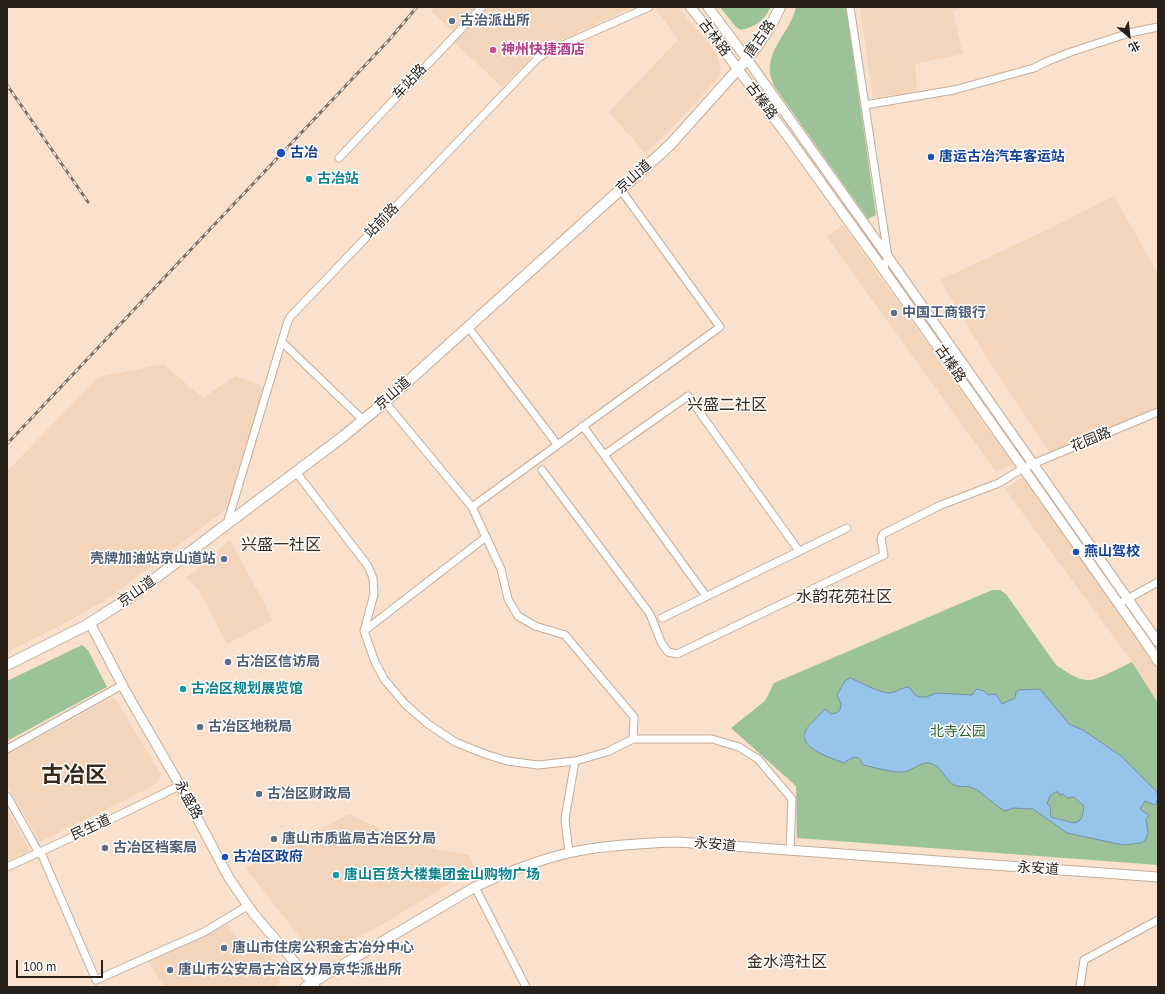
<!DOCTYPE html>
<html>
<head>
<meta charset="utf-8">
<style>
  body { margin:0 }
  #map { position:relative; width:1165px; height:994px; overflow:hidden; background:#f9e1cd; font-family:Arial,"Noto Sans SC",sans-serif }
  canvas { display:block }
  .frame { position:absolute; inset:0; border:8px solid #271f18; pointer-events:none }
  .north { position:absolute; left:1109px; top:16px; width:40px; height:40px; -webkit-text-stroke:3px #fff; paint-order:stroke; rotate:152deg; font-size:11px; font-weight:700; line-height:16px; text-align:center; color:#271f18 }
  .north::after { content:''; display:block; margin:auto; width:14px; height:18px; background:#271f18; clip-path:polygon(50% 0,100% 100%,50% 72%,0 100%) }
  .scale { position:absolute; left:16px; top:960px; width:87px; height:18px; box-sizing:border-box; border:2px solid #271f18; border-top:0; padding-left:5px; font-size:12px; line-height:14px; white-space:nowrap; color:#271f18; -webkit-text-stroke:3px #fff; paint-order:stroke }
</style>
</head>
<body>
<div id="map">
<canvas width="1165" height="994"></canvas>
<div class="frame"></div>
<div class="north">北</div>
<div class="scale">100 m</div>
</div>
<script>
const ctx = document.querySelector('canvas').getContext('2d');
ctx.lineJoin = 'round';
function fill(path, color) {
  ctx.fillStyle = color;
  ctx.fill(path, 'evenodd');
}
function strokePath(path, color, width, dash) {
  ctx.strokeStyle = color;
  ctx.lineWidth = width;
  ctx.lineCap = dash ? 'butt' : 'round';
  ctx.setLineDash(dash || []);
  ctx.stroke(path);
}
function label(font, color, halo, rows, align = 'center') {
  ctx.font = font + ' Arial,"Noto Sans SC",sans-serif';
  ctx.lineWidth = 3;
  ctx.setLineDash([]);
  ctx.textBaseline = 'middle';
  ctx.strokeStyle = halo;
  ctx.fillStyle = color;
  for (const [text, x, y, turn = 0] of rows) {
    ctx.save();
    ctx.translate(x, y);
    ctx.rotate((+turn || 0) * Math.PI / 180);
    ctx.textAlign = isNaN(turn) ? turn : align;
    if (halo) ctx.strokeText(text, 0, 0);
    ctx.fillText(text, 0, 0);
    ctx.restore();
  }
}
fill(new Path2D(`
  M434,7H475L453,31L431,11Z
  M487,7H630L631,8L539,50L502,87L454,42Z
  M660,7H678L717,54L720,64V74L718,78L675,125L645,153L609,112L678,40L656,9Z
  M860,7H961L953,12L963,54L915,64L917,91L873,98Z
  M1114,196L1158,274V415L1053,458L982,350L940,280L1049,229Z
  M843,225L1013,464L996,472L827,237Z
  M163,364L203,398L235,376L264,387L229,507L106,600L63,624L7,652V471L99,377Z
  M1023,477L1140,642L1158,669V703L1138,670L1005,489Z
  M230,540L265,605L272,621L227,644L199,590L186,578Z
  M114,697L161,774L155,785L40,842L7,785V754Z
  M7,809L29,849V851L7,861Z
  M349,814L385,831L411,842L439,850L469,855L475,868L383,924L326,954L310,951L246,868Z
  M226,923L245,949L258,942L277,964L280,974V982L277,987H164L148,961L206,935Z`), '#f2d5bb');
fill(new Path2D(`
  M720,7H771C763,21 757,26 741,30L736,27Z
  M796,7H846L876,215L868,219L774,86C773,82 771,78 770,74C767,48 791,31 796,7Z
  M992,590H1000L1006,594L1056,665C1066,671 1076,680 1088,680C1096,681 1123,666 1132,662L1158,703V865L797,838L796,786L731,728L765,701L774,683Z
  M82,645L88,650L107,687L7,741V681Z`), '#9cc299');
const water = new Path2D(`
  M851,678C859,682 880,693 889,693C896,693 902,687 909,687L915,695L919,697H926L937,693L972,695L976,689L984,691L988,695L996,694L1002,704L1015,698L1016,692L1019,690L1040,689L1069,724L1083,730L1121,756L1157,792L1158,799L1155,805L1145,801L1140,809L1149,815L1146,819L1148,833L1145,841L1141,843L1123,845L1067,833L1033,809L1013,808L1005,811C993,805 983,792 973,788C967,785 960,788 954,785C945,780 940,764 929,763C920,762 912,771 903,772C894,773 873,767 863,765C858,752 852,758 844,763C832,758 796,748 806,730C810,723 819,716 825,709L831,714L836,713L840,710L841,704L837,695L845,681ZM1056,792H1058L1060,795L1063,794L1067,798L1074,797L1084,806L1082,817L1079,821L1074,823L1051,817L1050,805L1047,804L1050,796Z`);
fill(water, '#97c4e9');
strokePath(water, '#7592aa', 1);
const minor = new Path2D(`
  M850,7L888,257L883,269
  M865,105L954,90L1034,68L1048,61L1071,52L1129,33L1158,27
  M339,158L482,7
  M468,327L557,444
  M282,342L363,420
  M385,402L472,507L501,569L508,599L518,616L535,626L565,635L634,717L633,739
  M583,426L706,596
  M604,455L688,396L799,551
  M542,470L650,614L661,642L668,652L677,654L884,555L881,539L883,534L941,505L999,483L1023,468L1158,412
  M296,472L368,566L373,578L374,594L364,631L375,662L384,679L405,704L428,724L455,742L485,754L507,761L538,765L575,761L607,752L633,739H712L739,747L758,759L792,799L790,851
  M472,507L720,327L621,190
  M227,524L287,324L290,317L538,58L547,52L649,7
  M1124,601L1158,582
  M662,618L847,528
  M364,631L486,537
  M7,749L117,688
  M7,796L39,853L42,855L96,980L204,932L244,908
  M569,853L565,819L575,761
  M7,867L101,824L175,788
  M475,887L526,987
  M1080,987L1084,960L1158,920`);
const major = new Path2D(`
  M690,7L709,30L791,141L883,269L1142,637L1158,661
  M708,7L747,59L888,257L1158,642
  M90,623L126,692L178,782L229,878L253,913L315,986
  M305,987L475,887C505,873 535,861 568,853C603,845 641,843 678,842L1158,877`);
const highway = new Path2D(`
  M7,665L85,626L129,598L345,435L385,402L670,145L747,59C760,43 772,26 780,7`);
strokePath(minor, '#c3ad9a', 9);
strokePath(major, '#c3ad9a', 11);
strokePath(highway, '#c3ad9a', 12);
strokePath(minor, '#fff', 7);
strokePath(major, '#fff', 9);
strokePath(highway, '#fff', 10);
const rail = new Path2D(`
  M7,85L88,202
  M7,444L389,40L417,7`);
strokePath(rail, '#807165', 3);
strokePath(rail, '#fff', 1.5, [4.5]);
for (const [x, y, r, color] of [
  [452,21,4,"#5c6f8a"],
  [493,50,4,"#d1479c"],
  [281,153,5,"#1a4fb4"],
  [931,157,4,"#1a4fb4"],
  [309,179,4,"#0f9aa8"],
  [894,313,4,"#5c6f8a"],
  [1076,552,4,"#1a4fb4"],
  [224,559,4,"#5c6f8a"],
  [228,662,4,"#5c6f8a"],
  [183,689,4,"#0f9aa8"],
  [200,727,4,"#5c6f8a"],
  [259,794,4,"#5c6f8a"],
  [274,839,4,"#5c6f8a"],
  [105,848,4,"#5c6f8a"],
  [225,857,4,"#1a4fb4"],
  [336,875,4,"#0f9aa8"],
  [224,948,4,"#5c6f8a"],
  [170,970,4,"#5c6f8a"]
]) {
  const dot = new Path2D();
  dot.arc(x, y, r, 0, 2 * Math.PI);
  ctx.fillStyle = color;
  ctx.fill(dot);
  strokePath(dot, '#fff', 1.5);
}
label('bold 14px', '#4e5e75', '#fff', [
  ["古治派出所",460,21],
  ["中国工商银行",902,313],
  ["壳牌加油站京山道站",216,559,"right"],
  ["古冶区信访局",236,662],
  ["古冶区地税局",208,727],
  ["古冶区财政局",267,794],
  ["唐山市质监局古冶区分局",282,839],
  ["古冶区档案局",113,848],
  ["唐山市住房公积金古冶分中心",232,948],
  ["唐山市公安局古冶区分局京华派出所",178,970]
], 'left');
label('14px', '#271f18', '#fff', [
  ["古林路",714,38,53],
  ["唐古路",760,39,-55],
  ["车站路",410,82,-47],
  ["古榛路",761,101,53],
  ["京山道",634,177,-42],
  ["站前路",382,221,-46],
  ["古榛路",950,364,55],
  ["京山道",393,394,-41],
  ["花园路",1091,440,-22],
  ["京山道",137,592,-36],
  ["永盛路",188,800,62],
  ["民生道",91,828,-25],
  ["永安道",715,845,5],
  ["永安道",1038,869,4]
]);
label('bold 14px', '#b23c85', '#fff', [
  ["神州快捷酒店",501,50]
], 'left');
label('bold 14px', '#164399', '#fff', [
  ["古冶",290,153],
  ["唐运古冶汽车客运站",939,157],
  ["燕山驾校",1084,552],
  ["古冶区政府",233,857]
], 'left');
label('bold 14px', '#0d838f', '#fff', [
  ["古冶站",317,179],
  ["古冶区规划展览馆",191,689],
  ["唐山百货大楼集团金山购物广场",344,875]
], 'left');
label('14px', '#30652f', '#fff', [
  ["北寺公园",958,732]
]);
label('16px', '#3b2919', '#fff', [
  ["兴盛二社区",727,406],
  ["兴盛一社区",281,546],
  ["水韵花苑社区",844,598],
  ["金水湾社区",787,963]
]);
label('bold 22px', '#3b2919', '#fff', [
  ["古冶区",74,776]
]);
</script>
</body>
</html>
